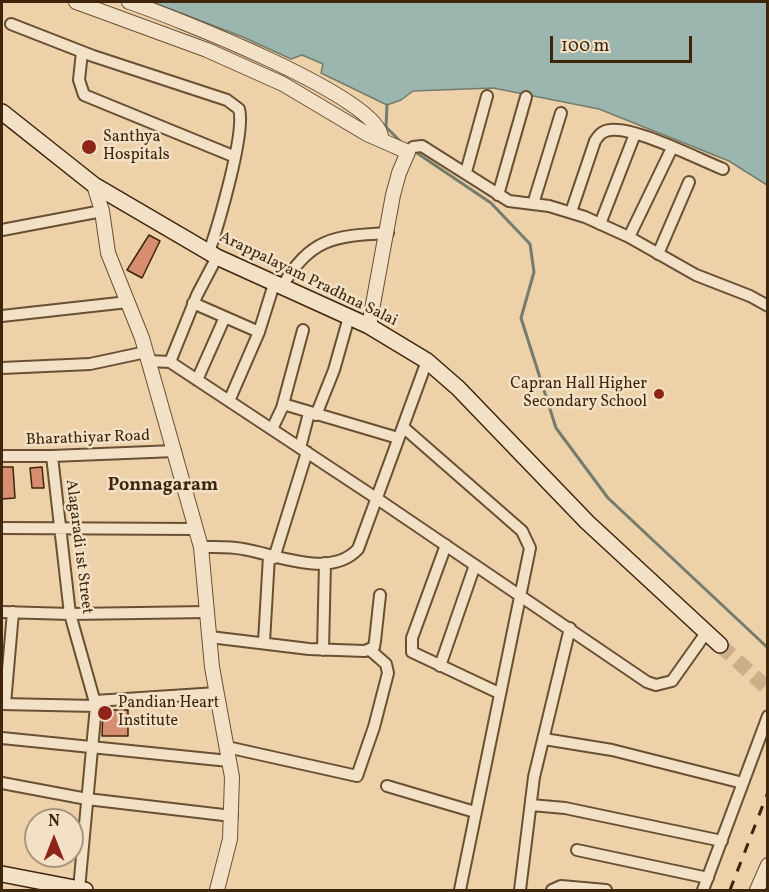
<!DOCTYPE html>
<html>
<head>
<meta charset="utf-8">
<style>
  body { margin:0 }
  #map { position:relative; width:769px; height:892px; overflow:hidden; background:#edd1a9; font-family:Vollkorn,serif }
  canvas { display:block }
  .frame { position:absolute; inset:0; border:3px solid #3e250c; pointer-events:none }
  .north { position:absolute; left:24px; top:808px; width:60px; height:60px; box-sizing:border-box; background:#f3e1c7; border:2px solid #ab967c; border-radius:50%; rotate:0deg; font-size:16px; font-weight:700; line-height:24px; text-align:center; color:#3e250c }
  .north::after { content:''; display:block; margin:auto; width:21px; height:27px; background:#8f2418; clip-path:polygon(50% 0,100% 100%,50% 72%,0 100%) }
  .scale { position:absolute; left:550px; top:36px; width:142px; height:27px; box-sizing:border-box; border:3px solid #3e250c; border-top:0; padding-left:8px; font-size:18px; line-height:21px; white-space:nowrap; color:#3e250c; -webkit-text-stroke:4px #f3e1c7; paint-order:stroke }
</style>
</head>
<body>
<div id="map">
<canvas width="769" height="892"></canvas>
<div class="frame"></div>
<div class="north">N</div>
<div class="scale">100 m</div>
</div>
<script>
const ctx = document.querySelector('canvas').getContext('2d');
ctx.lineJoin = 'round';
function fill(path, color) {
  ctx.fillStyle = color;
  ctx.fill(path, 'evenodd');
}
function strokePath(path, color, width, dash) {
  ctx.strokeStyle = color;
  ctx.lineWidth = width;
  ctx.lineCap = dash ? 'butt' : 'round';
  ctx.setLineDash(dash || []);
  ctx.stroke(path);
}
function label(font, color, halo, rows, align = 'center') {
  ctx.font = font + ' Vollkorn,serif';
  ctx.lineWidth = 5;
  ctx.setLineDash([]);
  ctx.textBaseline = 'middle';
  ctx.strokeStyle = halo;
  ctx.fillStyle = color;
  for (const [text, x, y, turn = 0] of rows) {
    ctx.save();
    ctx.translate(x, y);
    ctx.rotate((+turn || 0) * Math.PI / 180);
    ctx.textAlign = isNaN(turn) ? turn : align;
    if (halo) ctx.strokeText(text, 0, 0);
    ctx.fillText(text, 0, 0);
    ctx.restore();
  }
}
const water = new Path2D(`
  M152,2H767V185L729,161L599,109L493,88L413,91L401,100L387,105L321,73L323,64L302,55L291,59L243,37Z`);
fill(water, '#9ab6ae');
strokePath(water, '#757c6d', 1.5);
strokePath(new Path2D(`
  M387,105L386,127L401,142
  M414,151L491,203L530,244L534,272L521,318L556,428L608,498L768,648`), '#757c6d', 3);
const building = new Path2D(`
  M87,140L96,145L91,155L82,151Z
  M149,235L160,241L142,278L127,270Z
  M2,467H13L15,498L2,499Z
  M42,467L44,488H32L30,468Z
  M103,710H128V736H102Z`);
fill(building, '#d78d70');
strokePath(building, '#3e250c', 1.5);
strokePath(new Path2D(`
  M720,645L768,689`), '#caaf8a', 15, [15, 8]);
const minor = new Path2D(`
  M11,24L93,56L227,100L239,109C246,132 218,226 209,252
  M82,52L79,80L84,95L233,156
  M408,152L413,147L422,146L509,201L549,206L585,217L629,237L696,275L750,296L768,306
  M466,172L487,96
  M498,195L526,97
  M533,204L561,113
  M571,212L595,141C599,135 602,131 610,130C634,126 698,159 723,169
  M600,224L635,134
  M2,230L102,211
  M629,237L672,148
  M658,254L689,182
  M281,288C311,238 332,236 388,233
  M193,303L259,332
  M2,316L128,302
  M149,361L170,362L376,498L647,682L656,685L672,681L706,633
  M170,362L197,295L217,257
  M2,368L90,364L146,352
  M197,380L225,317
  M229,401L259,332L274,284
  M283,404L398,438
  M316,415L334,370L349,317
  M403,427L522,531L530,548L460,890
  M272,429L282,408L303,330
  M300,448L309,413
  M2,456H52L175,451
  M52,456L70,614L96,706L79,889
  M2,528L196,529
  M446,545L412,638V652L499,693
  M201,547C215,547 229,546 243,549C278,555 330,579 358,549L427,361
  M274,558L307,452
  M2,612L70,614L208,612
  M210,637L309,649L365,651L374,647L375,641L380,595
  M264,642L269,556
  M323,650L325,563
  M440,666L475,565
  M95,701L217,693
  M2,704L96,706
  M5,704L13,612
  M2,738L229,761
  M544,739L612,750L743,783
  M227,747L357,776L374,727L388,673L386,664L370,650
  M2,783L87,799L232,816
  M387,786L475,812
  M531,805L565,808L722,841
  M577,850L708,878
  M520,890L534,777L570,628
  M552,890L561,886L606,890
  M703,890L768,716`);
const tertiary = new Path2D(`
  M76,2L207,50L283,84L367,134L408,152L399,173L393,195L369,326
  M129,2C166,14 387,100 381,139
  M94,185L102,211L108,253L142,338L201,547L212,667L232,777L230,839L217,890
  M757,890L768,865`);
const secondary = new Path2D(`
  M2,112L94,185L217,257L369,326L427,361L458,388L587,522L720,645
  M2,874L85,890`);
strokePath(minor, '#6a5033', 14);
strokePath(tertiary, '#6a5033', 16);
strokePath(secondary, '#3e250c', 18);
strokePath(minor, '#f3e1c7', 10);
strokePath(tertiary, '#f3e1c7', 14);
strokePath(secondary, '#f3e1c7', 15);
strokePath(new Path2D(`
  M730,890L768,792`), '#3e250c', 3, [10, 10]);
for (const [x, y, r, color] of [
  [89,147,8,"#8f2418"],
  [659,394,6,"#8f2418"],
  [105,713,8,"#8f2418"]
]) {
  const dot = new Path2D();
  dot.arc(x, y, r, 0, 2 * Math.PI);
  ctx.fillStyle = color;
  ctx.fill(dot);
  strokePath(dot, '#f3e1c7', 2);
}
label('16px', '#3e250c', '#f3e1c7', [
  ["Santhya",103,138],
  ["Hospitals",103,156],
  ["Capran Hall Higher",647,385,"right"],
  ["Secondary School",647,403,"right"],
  ["Pandian Heart",118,704],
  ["Institute",118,722]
], 'left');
label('16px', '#3e250c', '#f3e1c7', [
  ["Arappalayam Pradhna Salai",308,280,26],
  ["Bharathiyar Road",88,439,-2],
  ["Alagaradi 1st Street",78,547,83]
]);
label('bold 18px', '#3e250c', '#f3e1c7', [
  ["Ponnagaram",163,487]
]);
</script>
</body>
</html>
